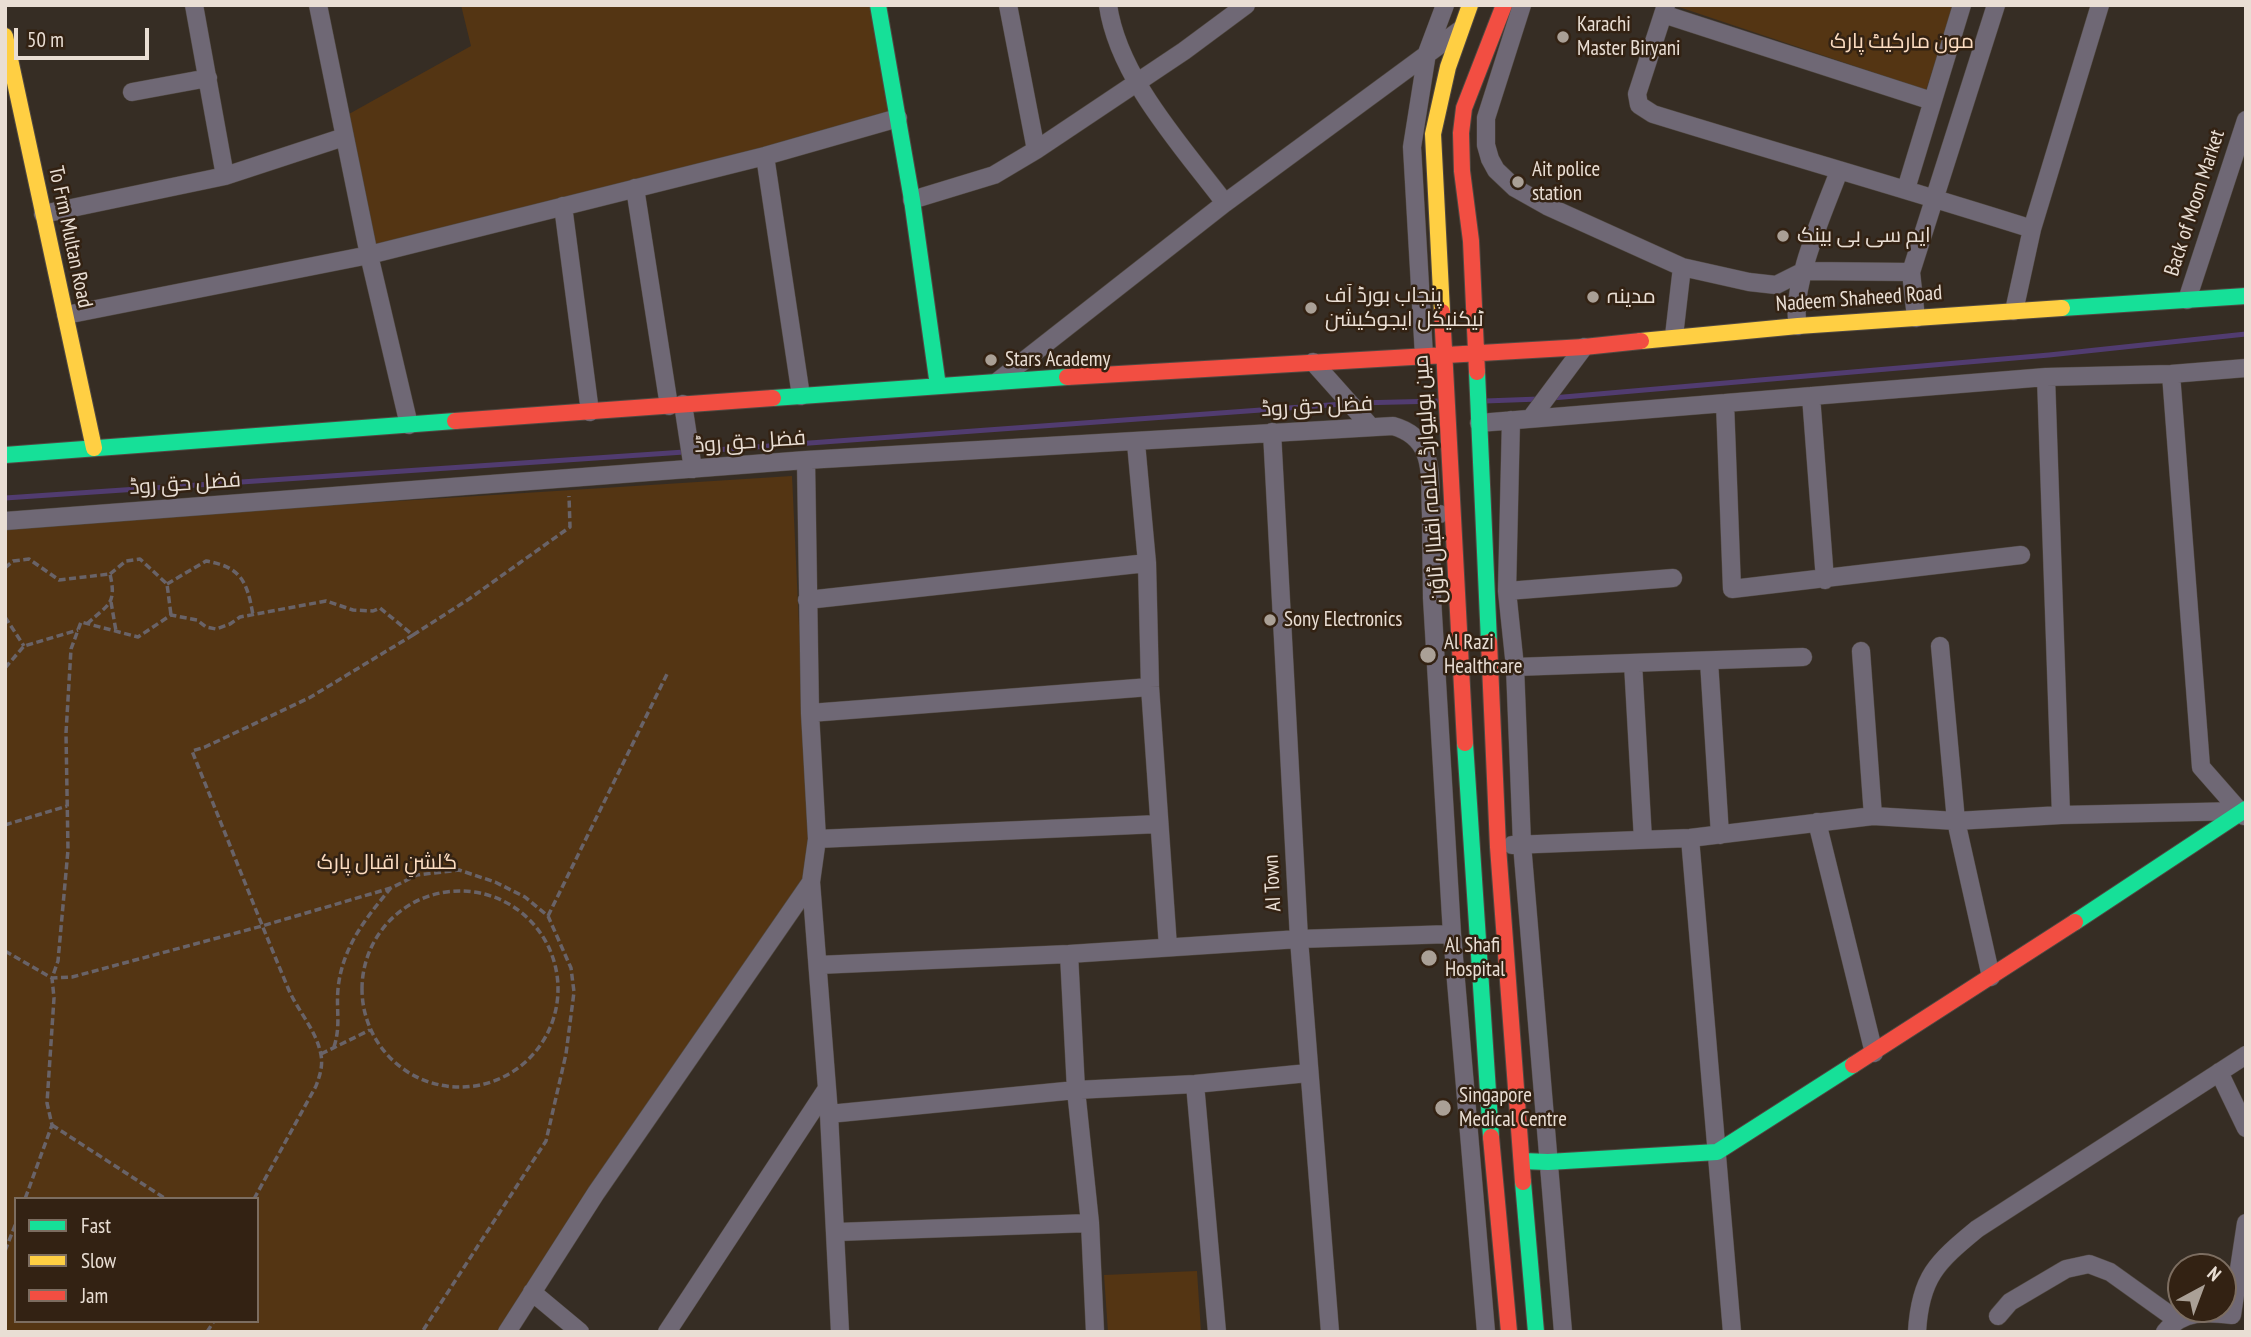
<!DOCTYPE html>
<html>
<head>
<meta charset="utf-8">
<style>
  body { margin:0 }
  #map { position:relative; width:2251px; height:1337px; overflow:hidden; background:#362d24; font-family:"PT Sans Narrow",sans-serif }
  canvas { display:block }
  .frame { position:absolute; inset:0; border:7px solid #e9ded4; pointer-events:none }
  .legend { position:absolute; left:14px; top:1197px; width:245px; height:126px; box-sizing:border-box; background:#332213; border:2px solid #7c6d60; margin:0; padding:9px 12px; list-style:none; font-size:21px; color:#e9ded4 }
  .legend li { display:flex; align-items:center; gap:14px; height:35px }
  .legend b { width:35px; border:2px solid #7c6d60 }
  .north { position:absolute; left:2167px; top:1253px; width:70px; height:70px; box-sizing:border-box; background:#332213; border:2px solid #7c6d60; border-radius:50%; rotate:41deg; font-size:19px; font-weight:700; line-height:28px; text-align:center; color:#e9ded4 }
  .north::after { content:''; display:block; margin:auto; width:24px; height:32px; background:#aaa096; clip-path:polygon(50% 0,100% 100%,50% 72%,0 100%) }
  .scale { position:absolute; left:14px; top:28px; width:135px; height:32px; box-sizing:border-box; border:4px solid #e9ded4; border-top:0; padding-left:9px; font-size:21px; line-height:24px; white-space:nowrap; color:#e9ded4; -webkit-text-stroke:5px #332213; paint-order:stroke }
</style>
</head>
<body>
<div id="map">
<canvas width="2251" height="1337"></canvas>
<div class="frame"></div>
<ul class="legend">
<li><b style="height:9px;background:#16e098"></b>Fast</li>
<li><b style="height:9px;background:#ffcf43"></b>Slow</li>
<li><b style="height:9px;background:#f24e42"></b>Jam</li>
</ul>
<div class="north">N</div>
<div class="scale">50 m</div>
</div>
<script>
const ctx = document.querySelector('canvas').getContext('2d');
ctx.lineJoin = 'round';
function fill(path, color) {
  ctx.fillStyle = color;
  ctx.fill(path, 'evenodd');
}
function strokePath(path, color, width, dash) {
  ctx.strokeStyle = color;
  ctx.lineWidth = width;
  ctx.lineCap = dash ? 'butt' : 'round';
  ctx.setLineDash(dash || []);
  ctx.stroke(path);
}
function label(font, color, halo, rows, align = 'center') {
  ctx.font = font + ' "PT Sans Narrow",Cairo,sans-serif';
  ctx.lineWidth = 5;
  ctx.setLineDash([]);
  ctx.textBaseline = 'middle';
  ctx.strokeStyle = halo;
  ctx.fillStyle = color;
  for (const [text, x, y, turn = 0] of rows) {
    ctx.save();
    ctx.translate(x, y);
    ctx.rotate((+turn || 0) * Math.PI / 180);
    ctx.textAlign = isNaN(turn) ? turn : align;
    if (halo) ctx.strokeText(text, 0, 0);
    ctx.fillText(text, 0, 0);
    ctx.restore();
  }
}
fill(new Path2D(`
  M461,5H878L898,118L369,255L340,119L471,46Z
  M1673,5H1954L1926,90Z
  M792,476L811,882L507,1332H5V526ZM16,1199H257V1321H16Z
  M1197,1271L1201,1332H1108L1104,1275Z`), '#543513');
strokePath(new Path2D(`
  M1552,398L2049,355L2246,334
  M1485,401L1539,399
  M1356,403L1441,401
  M5,498L714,450L1343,404`), '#513c70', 5);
const street = new Path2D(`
  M194,5L225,176
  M318,5L369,255L409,425
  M1008,5L1036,150
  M1108,5C1118,77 1182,146 1225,203
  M1522,5L1486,118V145L1490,159L1496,170L1515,188L1547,206L1682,267L1749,282L1776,285L1804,271L1911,272
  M1666,5L1637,94L1639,105L1653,114C1779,153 1906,189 2032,229
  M1663,14L1932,101
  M132,92L208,78
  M765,156L801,396
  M635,188L669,406
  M1906,189L1962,5
  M912,200L994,175L1036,150L1184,51L1246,5
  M563,206L590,412
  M43,214L225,176L344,137
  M2187,300L2246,120
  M2014,311L2032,229L2100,5
  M66,315L369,255L765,156L898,118
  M1916,318L1911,272L1996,5
  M1798,326C1789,288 1825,209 1839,171
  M1674,336L1682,267
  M1424,356L1412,147L1427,53L1445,5
  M1313,362L1371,427
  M2171,374L2201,767L2244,816
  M2046,377L2061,815
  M998,381L1225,203L1460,30
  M1811,396L1825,580
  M1725,403L1732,589L2021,555
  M683,404L693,469
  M1531,418L1584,347
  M1511,420L1507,591L1515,667L1522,844L1563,1332
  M1479,423L2046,377L2171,374L2246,368
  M1272,432L1299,939L1330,1332
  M1136,443L1147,563L1150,687L1168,947
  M806,460L810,713L817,839L811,882L829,1114L840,1332
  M5,521L806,460L1393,426C1437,438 1429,478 1431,514
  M1507,591L1673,578
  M807,600L1147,563
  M1940,646L1956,821L1991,977
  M1861,651L1873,816
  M1709,661L1720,835
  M1633,663L1643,840
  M1515,667L1803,657
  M810,713L1150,687
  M1817,822L1874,1053
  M1690,838L1732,1332
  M817,839L1159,824
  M1512,845L1690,838L1873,816L1956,821L2061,815L2241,811
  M1452,934L1486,1332
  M1069,954L1076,1090L1090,1223L1095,1332
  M818,965L1069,954L1299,939L1452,934L1432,598L1431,514H1440
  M2219,1072L2246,1128
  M1195,1084L1217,1332
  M829,1114L1076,1090L1195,1084L1308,1073
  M837,1232L1090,1223
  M532,1292L580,1332
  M1998,1316L2010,1302L2066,1269L2089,1264L2110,1272L2177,1320
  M507,1332L596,1193L811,882
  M667,1332L826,1090
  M1917,1332C1920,1277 1937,1262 1977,1229L2246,1055
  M2165,1332C2183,1310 2206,1312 2232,1315L2246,1223`);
const fast = new Path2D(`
  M878,5L912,200L938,386
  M2062,308L2246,296
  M1477,372L1489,642
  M773,398L1067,377
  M5,455L455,421
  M1465,743L1491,1137
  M2075,922L2246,809
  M1522,1161L1548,1162L1717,1152L1853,1065
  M1523,1182L1536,1332`);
const slow = new Path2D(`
  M5,36L94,448
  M1442,312L1433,134L1448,67L1470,5
  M1641,341L1798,326L2062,308`);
const jam = new Path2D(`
  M1442,312L1465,743
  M1477,372L1471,241L1462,171L1461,133L1464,108L1504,5
  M1067,377L1584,347L1641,341
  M455,421L773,398
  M1489,642L1498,847L1523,1182
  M1853,1065L2075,922
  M1491,1137L1509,1332`);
strokePath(street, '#514942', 19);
strokePath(fast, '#514942', 18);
strokePath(slow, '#514942', 18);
strokePath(jam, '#514942', 18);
strokePath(new Path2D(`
  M5,568L13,561L29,559L59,580L110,574C117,605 108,604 87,624
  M110,574L126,561L140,559L167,584L171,615
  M167,584L206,561C241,567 247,581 253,615
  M111,602L116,631
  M5,617L24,646
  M413,635L469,599L570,527L569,496
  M5,668L24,646L78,630
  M5,825L67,806
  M362 989a98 98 0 1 1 196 0a98 98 0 1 1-196 0Z
  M548,916L668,672
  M5,951L52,978L54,998L47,1103L52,1125L25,1199
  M334,1047C341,1025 336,1010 338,989C342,948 365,919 390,889
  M321,1054L370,1030
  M52,1125L166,1199
  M254,1199L316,1086C320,1075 323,1066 321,1055C317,1031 297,1010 288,988C255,909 224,830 192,751L205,747L309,698L413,635L380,608L373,611L353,610L326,601L240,617L230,624L216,629L206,627L197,620L171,615L138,637L81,622L71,649L66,733L68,850L58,961L52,978L72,977L262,926L391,888L417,875L459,870L495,882L525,897L548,916L571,968L574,992L566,1054L546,1141L422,1332
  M5,1251L16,1223
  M207,1332L214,1321`), '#696368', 3.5, [7, 3.5]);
strokePath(street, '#6f6875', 18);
strokePath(fast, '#16e098', 16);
strokePath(slow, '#ffcf43', 16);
strokePath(jam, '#f24e42', 16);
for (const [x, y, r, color] of [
  [1563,37,7,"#aaa096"],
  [1518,182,7,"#aaa096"],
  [1783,236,7,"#aaa096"],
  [1593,297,7,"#aaa096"],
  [1311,308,7,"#aaa096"],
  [991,360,7,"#aaa096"],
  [1270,620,7,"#aaa096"],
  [1428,655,9,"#aaa096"],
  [1429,958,9,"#aaa096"],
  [1443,1108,9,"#aaa096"]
]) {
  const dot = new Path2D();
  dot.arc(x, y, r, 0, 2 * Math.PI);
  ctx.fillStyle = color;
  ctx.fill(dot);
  strokePath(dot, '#332213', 2.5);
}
label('21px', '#e9ded4', '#332213', [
  ["Karachi",1577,25],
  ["Master Biryani",1577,49],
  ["Ait police",1532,170],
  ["station",1532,194],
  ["ایم سی بی بینک",1797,236],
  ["پنجاب بورڈ آف",1325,296],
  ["ٹیکنیکل ایجوکیشن",1325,320],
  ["مدینہ",1607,297],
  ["Stars Academy",1005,360],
  ["Sony Electronics",1284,620],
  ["Al Razi",1444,643],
  ["Healthcare",1444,667],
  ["Al Shafi",1445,946],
  ["Hospital",1445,970],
  ["Singapore",1459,1096],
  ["Medical Centre",1459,1120]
], 'left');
label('21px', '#fcdcc1', '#332213', [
  ["مون مارکیٹ پارک",1902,42],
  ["گلشنِ اقبال پارک",387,863]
]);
label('21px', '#e9ded4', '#332213', [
  ["Back of Moon Market",2195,203,-72],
  ["To Frm Multan Road",70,237,78],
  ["Nadeem Shaheed Road",1859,299,-4],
  ["فضل حق روڈ",1317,407,-3],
  ["فضل حق روڈ",750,442,-4],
  ["مین بولیوارڈ علامہ اقبال ٹاؤن",1430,479,-94],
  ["فضل حق روڈ",185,484,-4],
  ["AI Town",1273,883,-93]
]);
</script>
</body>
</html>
